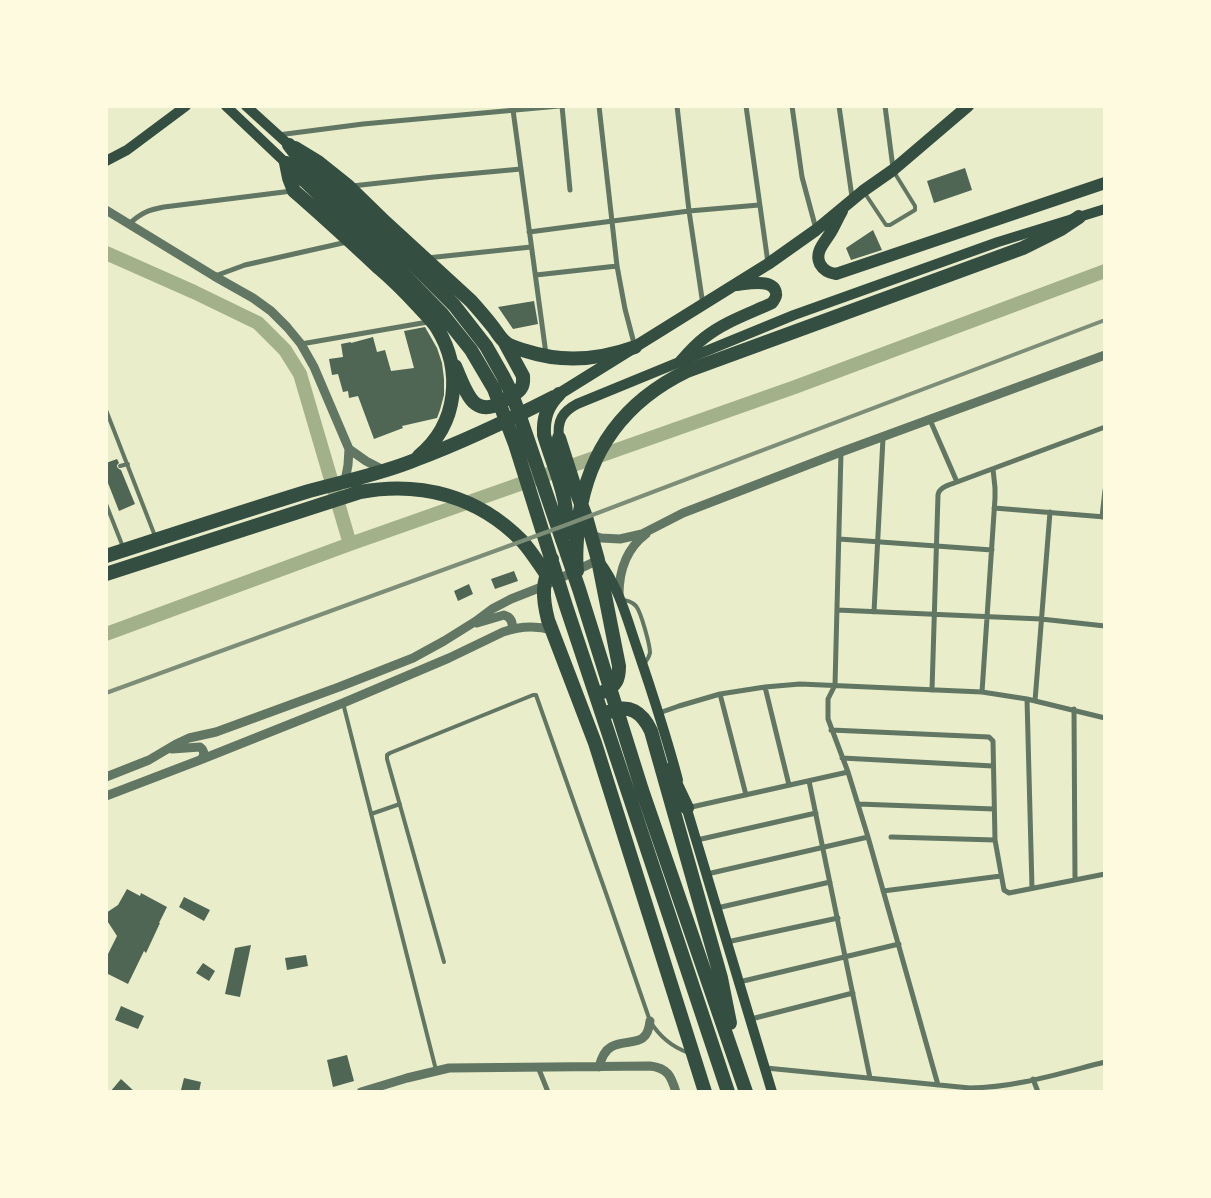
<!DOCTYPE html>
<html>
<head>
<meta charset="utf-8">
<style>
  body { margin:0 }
  #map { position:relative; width:1211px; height:1198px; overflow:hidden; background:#e9edc9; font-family:Merriweather,serif }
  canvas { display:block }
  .frame { position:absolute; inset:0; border:108px solid #fefae0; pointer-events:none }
</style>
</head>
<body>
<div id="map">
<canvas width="1211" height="1198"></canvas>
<div class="frame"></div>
</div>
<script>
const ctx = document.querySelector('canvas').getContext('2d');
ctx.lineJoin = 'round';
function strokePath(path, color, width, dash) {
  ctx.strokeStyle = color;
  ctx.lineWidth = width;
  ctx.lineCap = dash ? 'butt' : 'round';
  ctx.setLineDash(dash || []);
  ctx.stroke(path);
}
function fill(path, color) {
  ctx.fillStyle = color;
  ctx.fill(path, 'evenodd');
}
strokePath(new Path2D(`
  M106,253L194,292L258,323L285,350L300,374L350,544
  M106,634L350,544L795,387L1105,271`), '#a3b18a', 14);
fill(new Path2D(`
  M965,168L972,190L934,203L927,181Z
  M873,230L882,250L851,260L846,248Z
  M534,301L538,324L513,329L498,307Z
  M425,327L437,348L442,363L444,379V395L440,410L437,418L402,426L403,428L374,439L358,396L349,398L348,391L343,392L338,374L332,375L329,359L343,357L341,344L351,342V343L373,337L377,352L385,350L391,371L414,368L404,331Z
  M117,459L119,463L117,465V467L119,469L121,470L135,504L119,511L106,478V463Z
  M514,571L518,581L495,589L491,579Z
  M469,584L473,594L458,601L454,591Z
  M127,889L140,896L141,893L167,907L159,923H160L146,953L144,951L128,984L106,973V958L117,936L106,919V913L118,905Z
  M184,897L210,910L204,921L179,907Z
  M251,945L240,997L225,994L235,948Z
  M306,955L308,966L287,970L285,958Z
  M203,963L215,971L209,981L196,973Z
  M121,1006L144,1016L138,1029L115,1020Z
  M347,1055L354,1081L333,1087L327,1060Z
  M184,1078L201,1082L199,1092L181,1090Z
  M121,1079L135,1092H110Z`), '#4f6655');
strokePath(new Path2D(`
  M864,192L886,225H890L915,210V206L894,172
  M106,410L155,536
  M120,466L128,464
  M106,504L123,547
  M622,600C628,600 632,602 636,606C641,612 650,645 650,653C649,658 647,660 644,664
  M343,703L436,1070
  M371,814L400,804
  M444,962L387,759V755L390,753L533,695H536L608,899L650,1021C659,1036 672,1047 689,1053`), '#617663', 4);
strokePath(new Path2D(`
  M562,106L570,190
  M599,106L617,266L625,309L635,347
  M677,106L689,211L703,305
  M746,106L768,263
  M792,106L802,177L816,229
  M839,106L852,197
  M885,106L893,168
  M513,110L546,354
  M278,135L363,124L559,106
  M352,186L434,177L521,169
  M129,224C141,213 148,210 164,207L292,191
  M529,232L689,211L759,205
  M427,258L531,247
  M536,275L617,266
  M215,276L245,265L347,242
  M301,344L428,322
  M930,420L957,482
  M841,452L835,685L828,699V719L848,772L868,837L938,1085
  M994,508L1105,517
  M1102,517L1105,490
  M839,539L992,550
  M837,610L1041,619L1105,626
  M874,612L883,438
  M765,687L789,785
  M932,690L938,495C939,487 949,485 957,482L1105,427
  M982,692L995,498V488L993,469
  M720,694L746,795
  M1027,699L1032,888
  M1035,701L1050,512
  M1074,709L1075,880
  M659,713L679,706L720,694L765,687L800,684L982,692L1027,699L1105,718
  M831,730L989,737L993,741L995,840L1004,890L1009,893L1105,874
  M842,758L993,766
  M809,781L870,1078
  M858,804L994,809
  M687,808L848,772
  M891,837L995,840
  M697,840L816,813
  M707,874L868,837
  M883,891L1001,876
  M717,908L830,882
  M727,942L838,918
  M739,982L899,944
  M751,1019L853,993
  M538,1067L548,1092
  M766,1068L970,1088C1014,1088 1061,1073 1105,1062
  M1033,1079L1038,1092`), '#617663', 5);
strokePath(new Path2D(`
  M106,210L214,276L253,298L271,311L287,327L301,344L314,367L349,449L348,465L345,481
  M349,449L366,461L385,471
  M591,535L601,538L620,539L642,534L683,513L841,452L1105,355
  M619,595C619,571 626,549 646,534
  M477,623L504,615C511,617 513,622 512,629
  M172,749L200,747C205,751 205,756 200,760
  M106,777L149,760L176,744L189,738L216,732L339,687L413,658L444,641L476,621L492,609L511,599L544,586L598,560
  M106,796L200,760L343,703L449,658L503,632C520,626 535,625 552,630
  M599,1067C601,1059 604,1051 611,1047C628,1037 647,1050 650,1021
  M361,1092L407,1078L449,1068L650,1066C668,1068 671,1076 676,1092`), '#617663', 9);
strokePath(new Path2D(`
  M226,106L286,163
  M246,106L289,145
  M106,161L127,150L186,106
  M559,438C557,421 562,412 577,404L794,315L998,242L1105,209
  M599,561C619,587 627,619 637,648C652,692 666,735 678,780
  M685,803L772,1092`), '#344e41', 10);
strokePath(new Path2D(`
  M842,211C838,218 835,225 831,232C825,242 814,252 820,264C824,271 829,273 836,274L1105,183
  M681,361C688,353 695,345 704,338C724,322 748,314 772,303C774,300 777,297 776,293C774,278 747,284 737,285
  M559,394L768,264L816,230L863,191L893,170L968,106`), '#344e41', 12);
strokePath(new Path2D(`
  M289,145L303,163L417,268L454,305L486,346L503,376L511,392L517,408L579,589L642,790L746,1092
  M295,148L318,162L348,186L386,223L471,301C479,310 486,318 493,327C497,332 500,338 505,342C510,347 520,349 526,351C563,363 599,360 635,347
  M286,163L407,278L443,315L471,350L494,389L515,444L566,606L728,1092
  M286,163L289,178L294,191C323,216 351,242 379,268C393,280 405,292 417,305C424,313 432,320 437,328C463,370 458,424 419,456
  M455,366C460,377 467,398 476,404C488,412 499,404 509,397C513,395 519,392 521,388C524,384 523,380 523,376L505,343
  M559,394C547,406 543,418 544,435C552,464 576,511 562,540
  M559,438L575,488L586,517L598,560L619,666C619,680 616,686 603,692
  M106,556C174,534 241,512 309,491C345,481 381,474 415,460C463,442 509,420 554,397
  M552,559C542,583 542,596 548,620L595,743L705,1092
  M577,571C575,553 577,535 579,517C589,449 625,401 687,371L1023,248L1061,229L1079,217
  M106,574L360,492C421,481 478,496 522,541C532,552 540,566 549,578
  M609,712C629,703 642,712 651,731L721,978L730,1023
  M669,770L687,808`), '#344e41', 14);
strokePath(new Path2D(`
  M106,693L566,525L1105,320`), '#7c8e77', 4);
</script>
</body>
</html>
